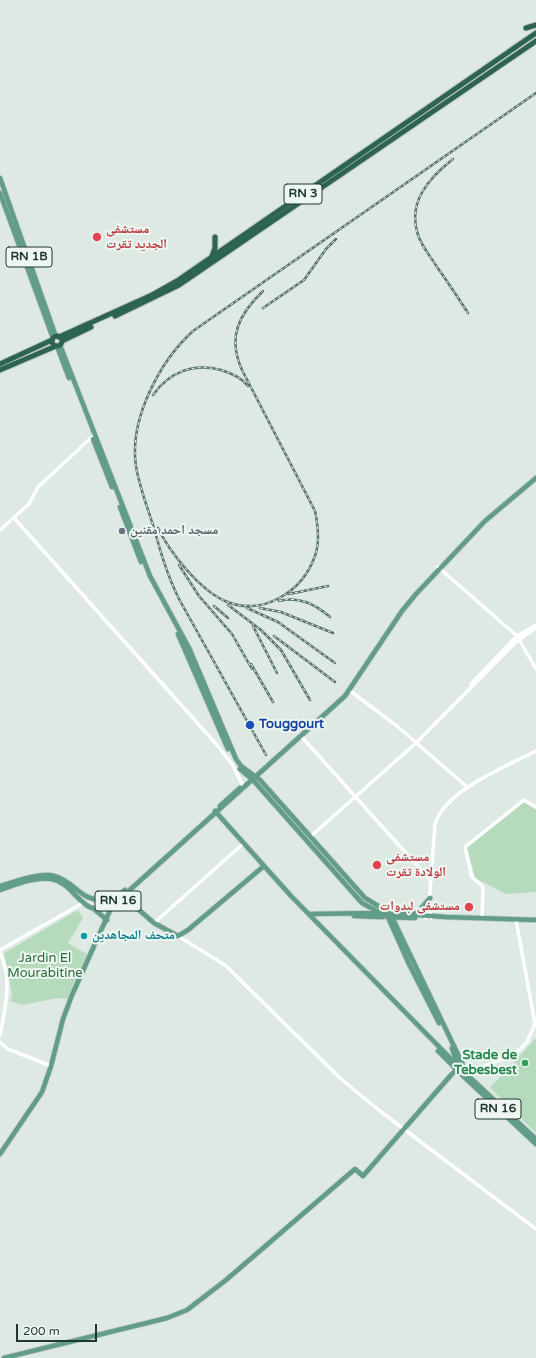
<!DOCTYPE html>
<html>
<head>
<meta charset="utf-8">
<style>
  body { margin:0 }
  #map { position:relative; width:536px; height:1358px; overflow:hidden; background:#dde9e2; font-family:"Varela Round",sans-serif }
  canvas { display:block }
  .scale { position:absolute; left:16px; top:1324px; width:81px; height:18px; box-sizing:border-box; border:2px solid #1f372f; border-top:0; padding-left:5px; font-size:12px; line-height:14px; white-space:nowrap; color:#1f372f; -webkit-text-stroke:3px #edf6f1; paint-order:stroke }
</style>
</head>
<body>
<div id="map">
<canvas width="536" height="1358"></canvas>
<div class="scale">200 m</div>
</div>
<script>
const ctx = document.querySelector('canvas').getContext('2d');
ctx.lineJoin = 'round';
function fill(path, color) {
  ctx.fillStyle = color;
  ctx.fill(path, 'evenodd');
}
function strokePath(path, color, width, dash) {
  ctx.strokeStyle = color;
  ctx.lineWidth = width;
  ctx.lineCap = dash ? 'butt' : 'round';
  ctx.setLineDash(dash || []);
  ctx.stroke(path);
}
function label(font, color, halo, rows, align = 'center') {
  ctx.font = font + ' "Varela Round","Noto Naskh Arabic",sans-serif';
  ctx.lineWidth = 4;
  ctx.setLineDash([]);
  ctx.textBaseline = 'middle';
  ctx.strokeStyle = halo;
  ctx.fillStyle = color;
  for (const [text, x, y, turn = 0] of rows) {
    ctx.save();
    ctx.translate(x, y);
    ctx.rotate((+turn || 0) * Math.PI / 180);
    ctx.textAlign = isNaN(turn) ? turn : align;
    if (halo) ctx.strokeText(text, 0, 0);
    ctx.fillText(text, 0, 0);
    ctx.restore();
  }
}
fill(new Path2D(`
  M524,802L536,810V892L506,894L475,878L467,848Z
  M78,910L83,918L68,943L87,954L67,999L58,998L22,1005L10,1001L12,995L4,953Z
  M536,1038V1133L490,1088Z`), '#b6dabc');
const major = new Path2D(`
  M0,178L56,337
  M0,193L53,338
  M60,345L150,576L189,648L236,759L241,766L260,780L365,898L390,913L446,917L536,920
  M57,346L69,378
  M93,439L112,487
  M120,507L141,562
  M178,634L228,749
  M240,769L253,780L362,903L388,917L415,918
  M220,806L240,788
  M215,811L291,896L456,1064
  M0,886C14,882 41,872 54,876C75,881 82,904 106,899C113,898 119,895 125,890
  M0,890C15,885 36,876 52,879C77,884 81,920 112,906L345,696L402,611L416,594L485,521L536,478
  M122,895L154,923L178,936L188,930L264,866
  M94,909L107,920
  M309,914L377,913
  M391,915L463,1065
  M412,915L418,912L430,898
  M354,916L383,917
  M388,917L409,964L439,1023
  M452,1048L457,1063
  M438,1051L454,1067
  M463,1071L536,1139
  M460,1073L536,1144
  M0,1154L42,1092L51,1066L63,1019L72,995L112,906
  M4,1358L167,1318L187,1310L226,1280L355,1169L363,1176L451,1075L455,1071L456,1064L460,1063L463,1065L464,1069L459,1073L455,1071`);
const highway = new Path2D(`
  M526,28L536,25
  M212,256L215,248V237
  M115,316L179,285L536,41
  M52 341a5 5 0 1 1 10 0a5 5 0 1 1-10 0Z
  M59,337L152,295L177,281L536,33
  M62,341L91,327
  M0,364L52,340
  M0,370L56,346`);
strokePath(major, '#c0c7c5', 6);
strokePath(highway, '#c0c7c5', 7);
strokePath(new Path2D(`
  M14,518L216,744L232,764L244,788
  M0,530L29,504L38,487L94,435
  M438,567L517,636L536,669
  M471,684L517,636L536,625
  M349,690L397,726L467,787
  M300,735L431,881
  M310,837L416,743L517,641L536,628
  M426,918L429,905
  M431,918L429,905L435,824C444,791 507,766 536,751
  M482,919L483,887L472,877L465,847L524,800L536,807
  M154,923L244,843
  M178,936L225,965L341,1079L380,1111L536,1229
  M0,950L83,903
  M0,952C13,980 5,1008 0,1036
  M0,1042L8,1049L51,1066
  M466,1074L516,1053L527,1042L535,1024L516,920`), '#fff', 3.5);
strokePath(major, '#629d89', 4.5);
strokePath(highway, '#2c6352', 5);
const rail = new Path2D(`
  M453,159C429,178 407,202 418,235C422,247 431,257 437,267C448,282 458,298 468,313
  M263,308L304,280L326,249L336,239
  M153,395C170,371 194,363 221,370C231,373 242,378 248,386
  M158,528C170,553 200,590 225,601C263,617 302,592 315,556C320,542 318,525 315,511L242,370C227,337 239,314 263,291
  M179,565L199,596L232,634L252,669
  M289,594L328,586
  M279,601C299,596 315,604 330,617
  M228,605L261,630L281,650L310,700
  M214,606L228,618
  M247,608L278,622L335,663
  M260,608L281,612L333,633
  M253,626L277,673
  M274,636L335,682
  M251,664L273,702
  M266,755L179,599C167,575 160,550 153,525C147,506 139,486 136,466C129,420 159,362 193,331L536,93`);
strokePath(rail, '#59746a', 2.5);
strokePath(rail, '#edf6f1', 1, [3]);
for (const [x, y, r, color] of [
  [97,237,5,"#e0444e"],
  [122,531,4,"#6b7280"],
  [250,725,5,"#1a4fb4"],
  [377,865,5,"#e0444e"],
  [469,907,5,"#e0444e"],
  [84,936,4,"#0f9aa8"],
  [525,1063,4,"#2e9e5b"]
]) {
  const dot = new Path2D();
  dot.arc(x, y, r, 0, 2 * Math.PI);
  ctx.fillStyle = color;
  ctx.fill(dot);
  strokePath(dot, '#edf6f1', 1.5);
}
for (const [x, y, w] of [
  [303,194,38],
  [29,257,46],
  [118,901,46],
  [498,1109,46]
]) {
  const box = new Path2D();
  box.roundRect(x - w / 2, y - 10, w, 20, 3);
  ctx.fillStyle = '#edf6f1';
  ctx.fill(box);
  strokePath(box, '#1f372f', 1);
}
label('bold 12px', '#1f372f', null, [
  ["RN 3",303,194],
  ["RN 1B",29,257],
  ["RN 16",118,901],
  ["RN 16",498,1109]
]);
label('bold 13px', '#be3a42', '#edf6f1', [
  ["مستشفى",106,230],
  ["الجديد تقرت",106,245],
  ["مستشفى",386,858],
  ["الولادة تقرت",386,873],
  ["مستشفى لبدوات",460,907,"right"]
], 'left');
label('bold 13px', '#5b616d', '#edf6f1', [
  ["مسجد احمد مقنين",130,531]
], 'left');
label('bold 13px', '#164399', '#edf6f1', [
  ["Touggourt",259,725]
], 'left');
label('bold 13px', '#0d838f', '#edf6f1', [
  ["متحف المجاهدين",92,936]
], 'left');
label('13px', '#2b6d3e', '#edf6f1', [
  ["Jardin El",45,959],
  ["Mourabitine",45,974]
]);
label('bold 13px', '#27864d', '#edf6f1', [
  ["Stade de",517,1056],
  ["Tebesbest",517,1071]
], 'right');
</script>
</body>
</html>
